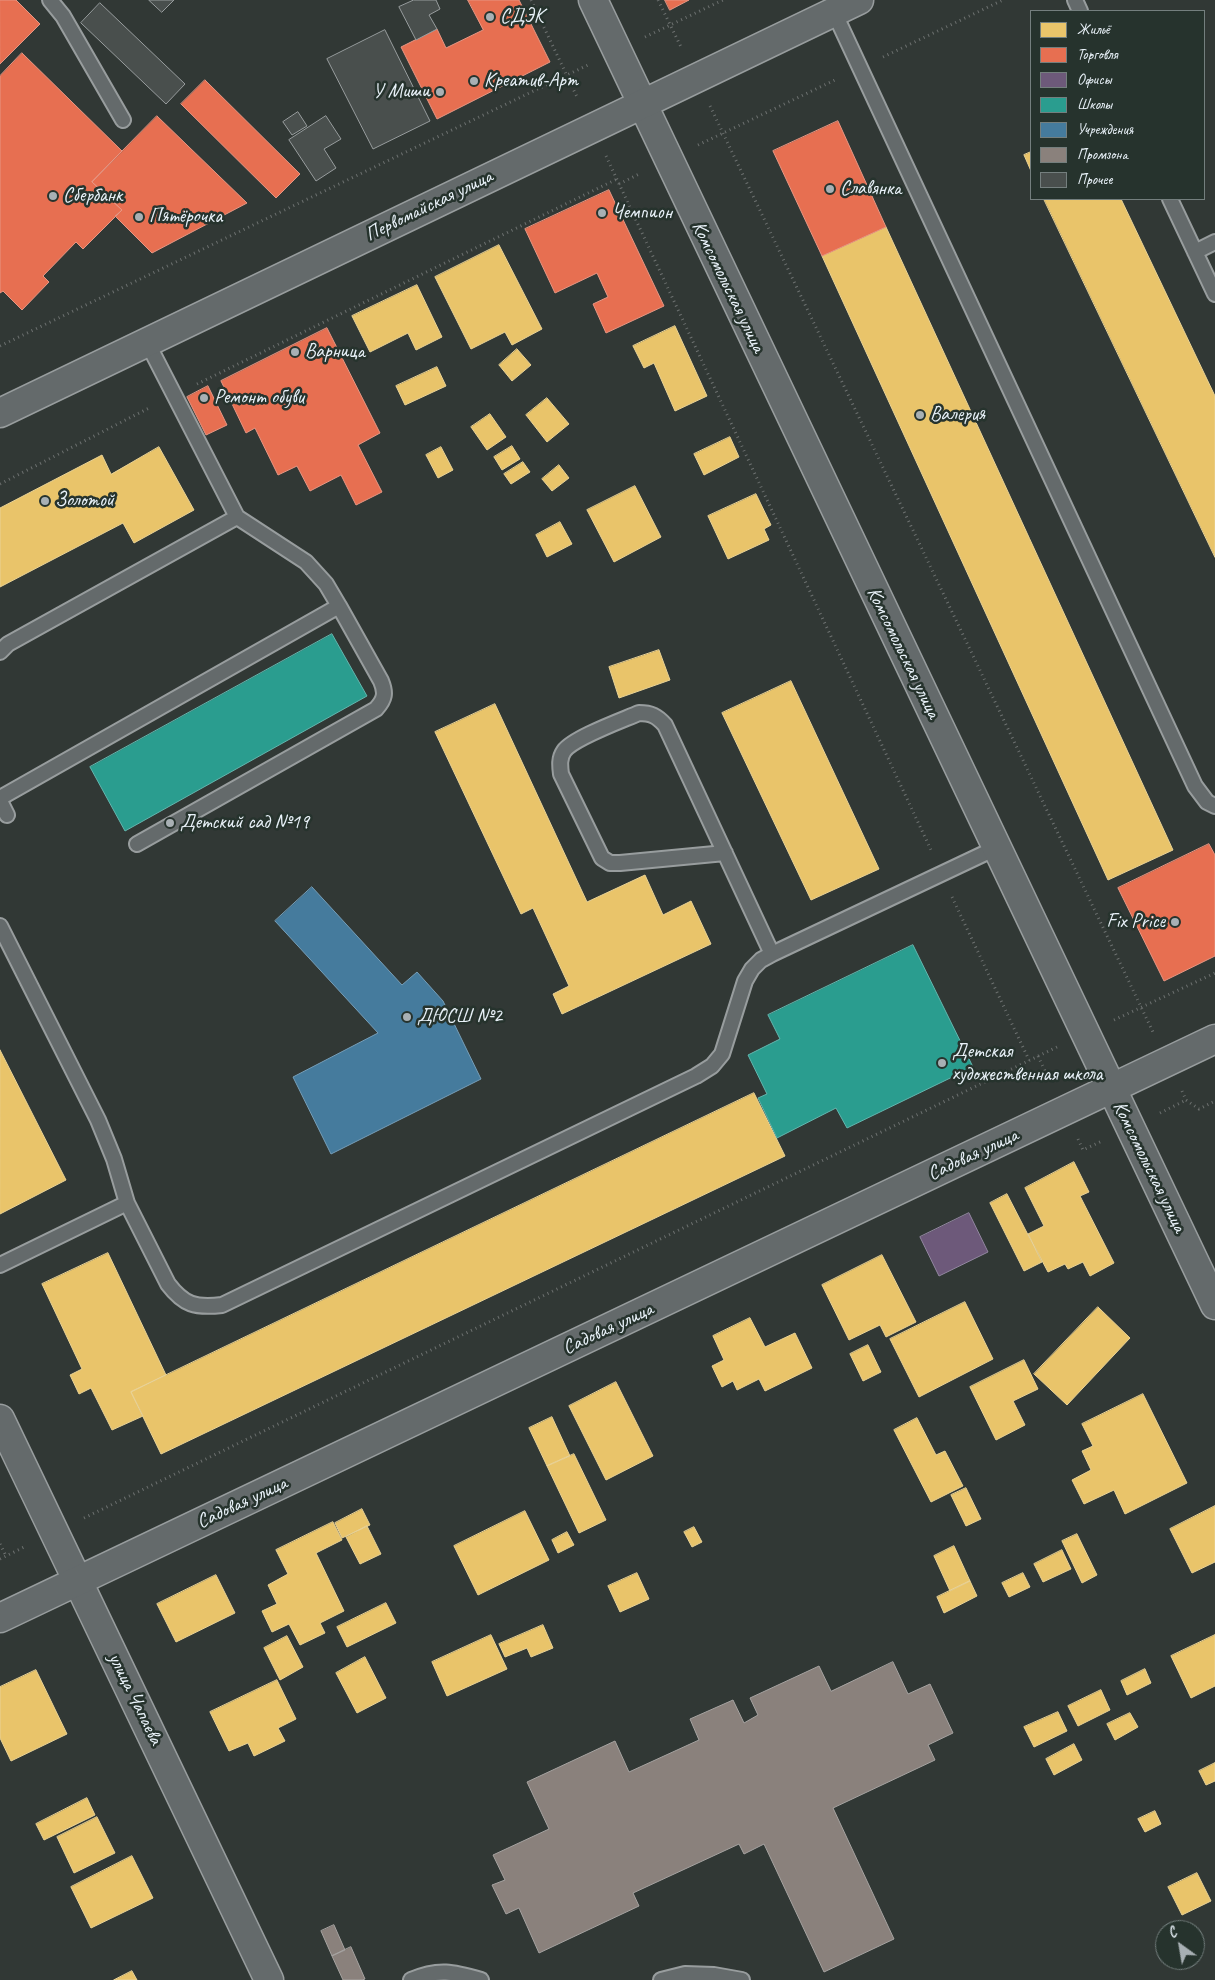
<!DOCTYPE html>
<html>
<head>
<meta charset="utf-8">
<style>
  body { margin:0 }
  #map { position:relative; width:1215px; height:1980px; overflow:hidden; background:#313835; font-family:Caveat,sans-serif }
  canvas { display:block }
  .legend { position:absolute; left:1030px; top:10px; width:175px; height:190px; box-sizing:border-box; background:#26332d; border:1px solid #747f7e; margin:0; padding:6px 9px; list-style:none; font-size:15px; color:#e8f1f8 }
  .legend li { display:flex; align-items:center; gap:10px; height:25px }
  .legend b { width:25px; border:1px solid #747f7e }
  .north { position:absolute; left:1155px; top:1920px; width:50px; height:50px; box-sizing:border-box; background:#26332d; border:1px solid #747f7e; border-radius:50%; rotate:328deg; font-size:14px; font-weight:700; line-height:20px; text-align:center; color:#e8f1f8 }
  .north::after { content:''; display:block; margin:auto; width:18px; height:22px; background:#a8b0b4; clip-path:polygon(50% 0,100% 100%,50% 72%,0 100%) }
</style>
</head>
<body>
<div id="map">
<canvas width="1215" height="1980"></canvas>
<ul class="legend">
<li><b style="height:14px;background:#e9c46a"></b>Жильё</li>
<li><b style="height:14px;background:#e76f51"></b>Торговля</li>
<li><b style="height:14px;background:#6d597a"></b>Офисы</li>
<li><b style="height:14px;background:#2a9d8f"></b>Школы</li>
<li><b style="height:14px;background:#457b9d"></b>Учреждения</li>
<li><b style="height:14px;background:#8a817c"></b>Промзона</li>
<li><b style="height:14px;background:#494f4d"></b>Прочее</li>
</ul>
<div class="north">С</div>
</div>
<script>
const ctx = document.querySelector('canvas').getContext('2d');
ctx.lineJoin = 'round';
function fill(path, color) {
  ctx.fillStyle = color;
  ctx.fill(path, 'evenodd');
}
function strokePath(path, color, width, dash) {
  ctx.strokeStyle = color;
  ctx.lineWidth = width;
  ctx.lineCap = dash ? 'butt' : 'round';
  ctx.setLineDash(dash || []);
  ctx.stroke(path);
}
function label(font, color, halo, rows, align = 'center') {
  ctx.font = font + ' Caveat,sans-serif';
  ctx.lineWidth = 5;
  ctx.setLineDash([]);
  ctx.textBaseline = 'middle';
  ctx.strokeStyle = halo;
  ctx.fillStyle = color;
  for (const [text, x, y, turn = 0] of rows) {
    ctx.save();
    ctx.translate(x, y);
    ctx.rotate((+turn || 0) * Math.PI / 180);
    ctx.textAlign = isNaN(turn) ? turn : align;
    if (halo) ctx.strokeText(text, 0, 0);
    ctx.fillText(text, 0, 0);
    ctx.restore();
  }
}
const homes = new Path2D(`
  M1031,152V171L1024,155Z
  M1044,199H1121L1215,396V557Z
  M886,227L1173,850L1108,880L822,256Z
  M499,245L542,329L512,345L505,332L471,349L435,277Z
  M417,285L442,337L416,350L408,333L370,352L352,316Z
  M675,326L707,396L675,411L654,363L644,368L633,346Z
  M517,349L531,365L512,381L499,365Z
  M437,367L446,386L405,405L396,386Z
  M547,398L569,424L547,442L526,415Z
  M490,414L506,437L487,450L471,427Z
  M730,437L739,457L704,475L694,454Z
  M512,446L520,459L502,470L494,457Z
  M159,447L194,510L134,543L123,523L0,587V508L102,455L111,474Z
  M441,447L453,470L438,478L426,455Z
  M523,462L530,472L511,484L504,474Z
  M559,465L569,478L552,491L542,479Z
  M635,486L661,537L614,562L587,510Z
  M756,494L771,525L764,529L769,540L728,559L708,516Z
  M560,522L572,544L547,557L536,535Z
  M659,650L670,680L619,698L609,667Z
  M791,681L879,869L811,900L722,713Z
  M495,704L587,902L645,875L663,915L691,901L711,944L562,1014L553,994L569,986L533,908L521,914L435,732Z
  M0,1050L66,1180L0,1214Z
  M754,1093L785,1156L161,1454L131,1392Z
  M1074,1162L1089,1192L1080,1196L1114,1263L1090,1276L1083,1262L1068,1269L1065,1264L1048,1272L1028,1234L1044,1226L1025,1188Z
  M1007,1194L1042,1262L1024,1271L990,1203Z
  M108,1253L166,1375L131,1392L143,1416L112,1430L91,1388L79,1394L70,1375L82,1369L42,1284Z
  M882,1255L916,1322L886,1337L880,1325L849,1340L822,1285Z
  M965,1302L993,1359L919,1397L890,1339Z
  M1098,1307L1130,1338L1067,1405L1034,1374Z
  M750,1318L765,1347L795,1333L812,1368L765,1391L759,1379L737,1390L733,1381L722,1387L712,1366L724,1360L713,1336Z
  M868,1345L881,1372L863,1381L850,1354Z
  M1024,1360L1038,1389L1013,1401L1025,1425L996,1440L970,1387Z
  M616,1382L653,1456L606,1480L569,1406Z
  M1143,1394L1187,1483L1125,1514L1114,1490L1084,1504L1072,1480L1091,1470L1082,1451L1093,1446L1082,1424Z
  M552,1417L570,1456L547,1466L529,1428Z
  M917,1418L936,1455L945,1451L963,1486L931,1502L894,1430Z
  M574,1454L606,1520L579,1533L547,1466Z
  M966,1488L981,1519L966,1526L951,1495Z
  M1215,1506V1562L1192,1573L1170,1529Z
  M362,1509L370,1525L342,1538L335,1523Z
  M525,1511L549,1560L478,1595L454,1546Z
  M333,1522L342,1540L316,1553L344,1611L320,1623L325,1633L300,1645L289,1624L272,1632L262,1611L277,1604L268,1585L288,1574L276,1550Z
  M367,1526L381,1554L360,1564L346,1537Z
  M694,1527L702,1542L692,1547L684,1532Z
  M567,1532L574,1545L558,1553L552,1540Z
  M1077,1534L1097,1575L1082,1583L1062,1541Z
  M954,1546L970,1581L950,1591L934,1556Z
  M1062,1550L1071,1569L1043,1582L1034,1564Z
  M637,1573L649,1599L620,1612L608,1586Z
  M1023,1573L1030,1587L1009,1597L1002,1583Z
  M216,1575L235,1613L176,1642L157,1604Z
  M970,1581L977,1596L944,1613L937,1597Z
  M386,1603L396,1623L347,1647L337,1627Z
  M543,1625L553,1648L531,1657L527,1648L505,1657L499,1644Z
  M491,1635L507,1669L447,1696L432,1662Z
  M1215,1635V1686L1191,1698L1171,1656Z
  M287,1636L303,1667L280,1680L264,1648Z
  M365,1657L386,1698L357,1713L336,1673Z
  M1145,1669L1151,1683L1127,1695L1121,1681Z
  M36,1670L67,1734L11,1761L0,1738V1687Z
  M277,1680L296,1719L278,1728L285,1741L254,1756L248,1743L229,1751L210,1712Z
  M1101,1690L1110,1710L1078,1726L1068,1706Z
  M1058,1712L1067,1731L1034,1747L1024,1727Z
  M1130,1713L1138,1727L1115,1740L1107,1724Z
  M1074,1744L1082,1760L1054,1775L1046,1759Z
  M1215,1763V1781L1206,1785L1199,1771Z
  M87,1798L95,1815L44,1840L36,1824Z
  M1155,1811L1161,1824L1145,1832L1138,1819Z
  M97,1817L115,1853L74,1873L57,1837Z
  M132,1856L153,1898L91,1928L71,1887Z
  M1197,1873L1211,1901L1182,1915L1168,1887Z
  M132,1971L137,1980H114Z`);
fill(homes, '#e9c46a');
strokePath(homes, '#e9d295', 1);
const shops = new Path2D(`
  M0,0H16L40,24L0,64Z
  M468,0H519L550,62L437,119L401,47L437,29L446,48L483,30Z
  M665,0H689L670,10Z
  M22,53L122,151L92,182L122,210L83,249L76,242L43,276L49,282L22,310L3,291L0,293V76Z
  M205,80L300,174L276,198L181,104Z
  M157,116L247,203L152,253L115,216L122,210L92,182Z
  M838,121L886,227L822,256L773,151Z
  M609,190L664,306L606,333L593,304L608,297L597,273L555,293L525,229Z
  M327,328L380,433L358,445L382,492L356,505L341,475L310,491L297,466L278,475L255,428L246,433L221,381Z
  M208,386L227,425L206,435L187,397Z
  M1209,844L1215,855V956L1164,981L1118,888Z`);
fill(shops, '#e76f51');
strokePath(shops, '#e79683', 1);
const offices = new Path2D(`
  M969,1213L988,1252L939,1276L920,1237Z`);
fill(offices, '#6d597a');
strokePath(offices, '#9287a0', 1);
const schools = new Path2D(`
  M332,634L367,696L125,831L90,767Z
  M913,945L973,1067L847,1128L836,1108L777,1138L758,1098L767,1094L748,1055L780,1039L768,1015Z`);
fill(schools, '#2a9d8f');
strokePath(schools, '#63b6ae', 1);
const public = new Path2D(`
  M312,887L402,985L417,972L443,1001L481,1079L331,1154L293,1077L378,1033L275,921Z`);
fill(public, '#457b9d');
strokePath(public, '#769eb8', 1);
const industry = new Path2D(`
  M893,1662L908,1694L930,1684L953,1733L928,1745L935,1760L833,1808L894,1939L824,1972L764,1844L744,1854L739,1844L633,1893L639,1906L539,1953L519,1908L506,1914L492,1885L505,1880L493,1855L549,1829L527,1782L615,1741L629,1772L699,1740L690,1719L733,1700L744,1723L758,1715L750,1698L819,1666L831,1691Z
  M334,1925L345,1950L332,1956L321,1931Z
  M351,1947L365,1979L362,1980H343L332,1956Z`);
fill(industry, '#8a817c');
strokePath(industry, '#a6a3a1', 1);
const building = new Path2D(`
  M149,0H174L162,12Z
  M414,0H436L440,9L429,15L437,29L416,40L399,7Z
  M100,3L185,84L166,104L81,23Z
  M385,30L430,121L373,149L327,59Z
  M298,112L307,126L292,135L283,122Z
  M326,116L341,139L324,149L336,168L316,181L289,140Z`);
fill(building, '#494f4d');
strokePath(building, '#989d9e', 1);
const service = new Path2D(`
  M50,0L63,16L123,120
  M1075,0L1080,11
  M834,12L1195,786L1207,802L1215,806
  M1170,199L1215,294
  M1195,252L1215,242
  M0,652L8,644L237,517L147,342
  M0,798L339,606L326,584L306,562L237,517
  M0,801L7,815
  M137,844L376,709C385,699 386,693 381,681L339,606
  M725,853L620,863H610L602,858L561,774C560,766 559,758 564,751C573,738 623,720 639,713C651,713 657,716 665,725L772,954L996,848
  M0,926L98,1120L114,1159L127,1203L168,1284C184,1305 195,1308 222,1305L696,1076L712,1066L722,1054L745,981L752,969L761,960L772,954
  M0,1265L127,1203
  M411,1980C439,1968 453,1972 481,1980
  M661,1980L685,1974L714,1975L742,1980`);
const minor = new Path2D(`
  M0,1419L269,1980`);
const tertiary = new Path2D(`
  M593,0L1215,1305
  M0,1618L1215,1039`);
const primary = new Path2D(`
  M0,413L859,0`);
strokePath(service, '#989d9e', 18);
strokePath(minor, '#989d9e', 31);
strokePath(tertiary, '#989d9e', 31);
strokePath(primary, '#989d9e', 31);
strokePath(new Path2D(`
  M531,0L578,99
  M658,0L682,49
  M645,37L723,0
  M883,57L1003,0
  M710,106L1153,1032
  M698,145L837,79
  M606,156L931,850
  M619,184L641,173
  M0,346L588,65
  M197,384L617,179
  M0,484L151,407
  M952,897L1029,1060
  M1114,1020L1215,973
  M1038,1056L1050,1082
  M1182,1091L1186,1100L1199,1109L1215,1101
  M1160,1113L1186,1100
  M1078,1139L1083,1150L1102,1141
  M84,1518L1057,1047
  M0,1544L6,1556
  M0,1559L26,1546`), '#6d7170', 3, [1, 4]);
strokePath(service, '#646a6b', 14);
strokePath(minor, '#646a6b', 28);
strokePath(tertiary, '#646a6b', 28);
strokePath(primary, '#646a6b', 28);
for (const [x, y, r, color] of [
  [490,17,5,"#a8b0b4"],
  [474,81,5,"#a8b0b4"],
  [440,92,5,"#a8b0b4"],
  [830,189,5,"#a8b0b4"],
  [53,196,5,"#a8b0b4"],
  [602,213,5,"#a8b0b4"],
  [139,217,5,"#a8b0b4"],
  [295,352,5,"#a8b0b4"],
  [204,398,5,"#a8b0b4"],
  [920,415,5,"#a8b0b4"],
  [45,501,5,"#a8b0b4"],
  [170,823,5,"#a8b0b4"],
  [1175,922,5,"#a8b0b4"],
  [407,1017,5,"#a8b0b4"],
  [942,1063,5,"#a8b0b4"]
]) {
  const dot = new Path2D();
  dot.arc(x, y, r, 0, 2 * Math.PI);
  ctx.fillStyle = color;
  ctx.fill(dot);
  strokePath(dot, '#26332d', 2);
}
label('20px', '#e8f1f8', '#26332d', [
  ["СДЭК",500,17],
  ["Креатив-Арт",484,81],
  ["У Миши",430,92,"right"],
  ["Славянка",840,189],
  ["Сбербанк",63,196],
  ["Чемпион",612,213],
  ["Пятёрочка",149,217],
  ["Варница",305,352],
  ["Ремонт обуви",214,398],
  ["Валерия",930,415],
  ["Золотой",55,501],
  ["Детский сад №19",180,823],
  ["Fix Price",1165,922,"right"],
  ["ДЮСШ №2",417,1017],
  ["Детская",952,1052],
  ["художественная школа",952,1075]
], 'left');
label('20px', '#e8f1f8', '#26332d', [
  ["Первомайская улица",429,206,-26],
  ["Комсомольская улица",728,287,64],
  ["Комсомольская улица",903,653,64],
  ["Садовая улица",973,1155,-25],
  ["Комсомольская улица",1149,1167,64],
  ["Садовая улица",608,1329,-25],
  ["Садовая улица",242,1503,-25],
  ["улица Чапаева",135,1699,64]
]);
</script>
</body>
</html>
